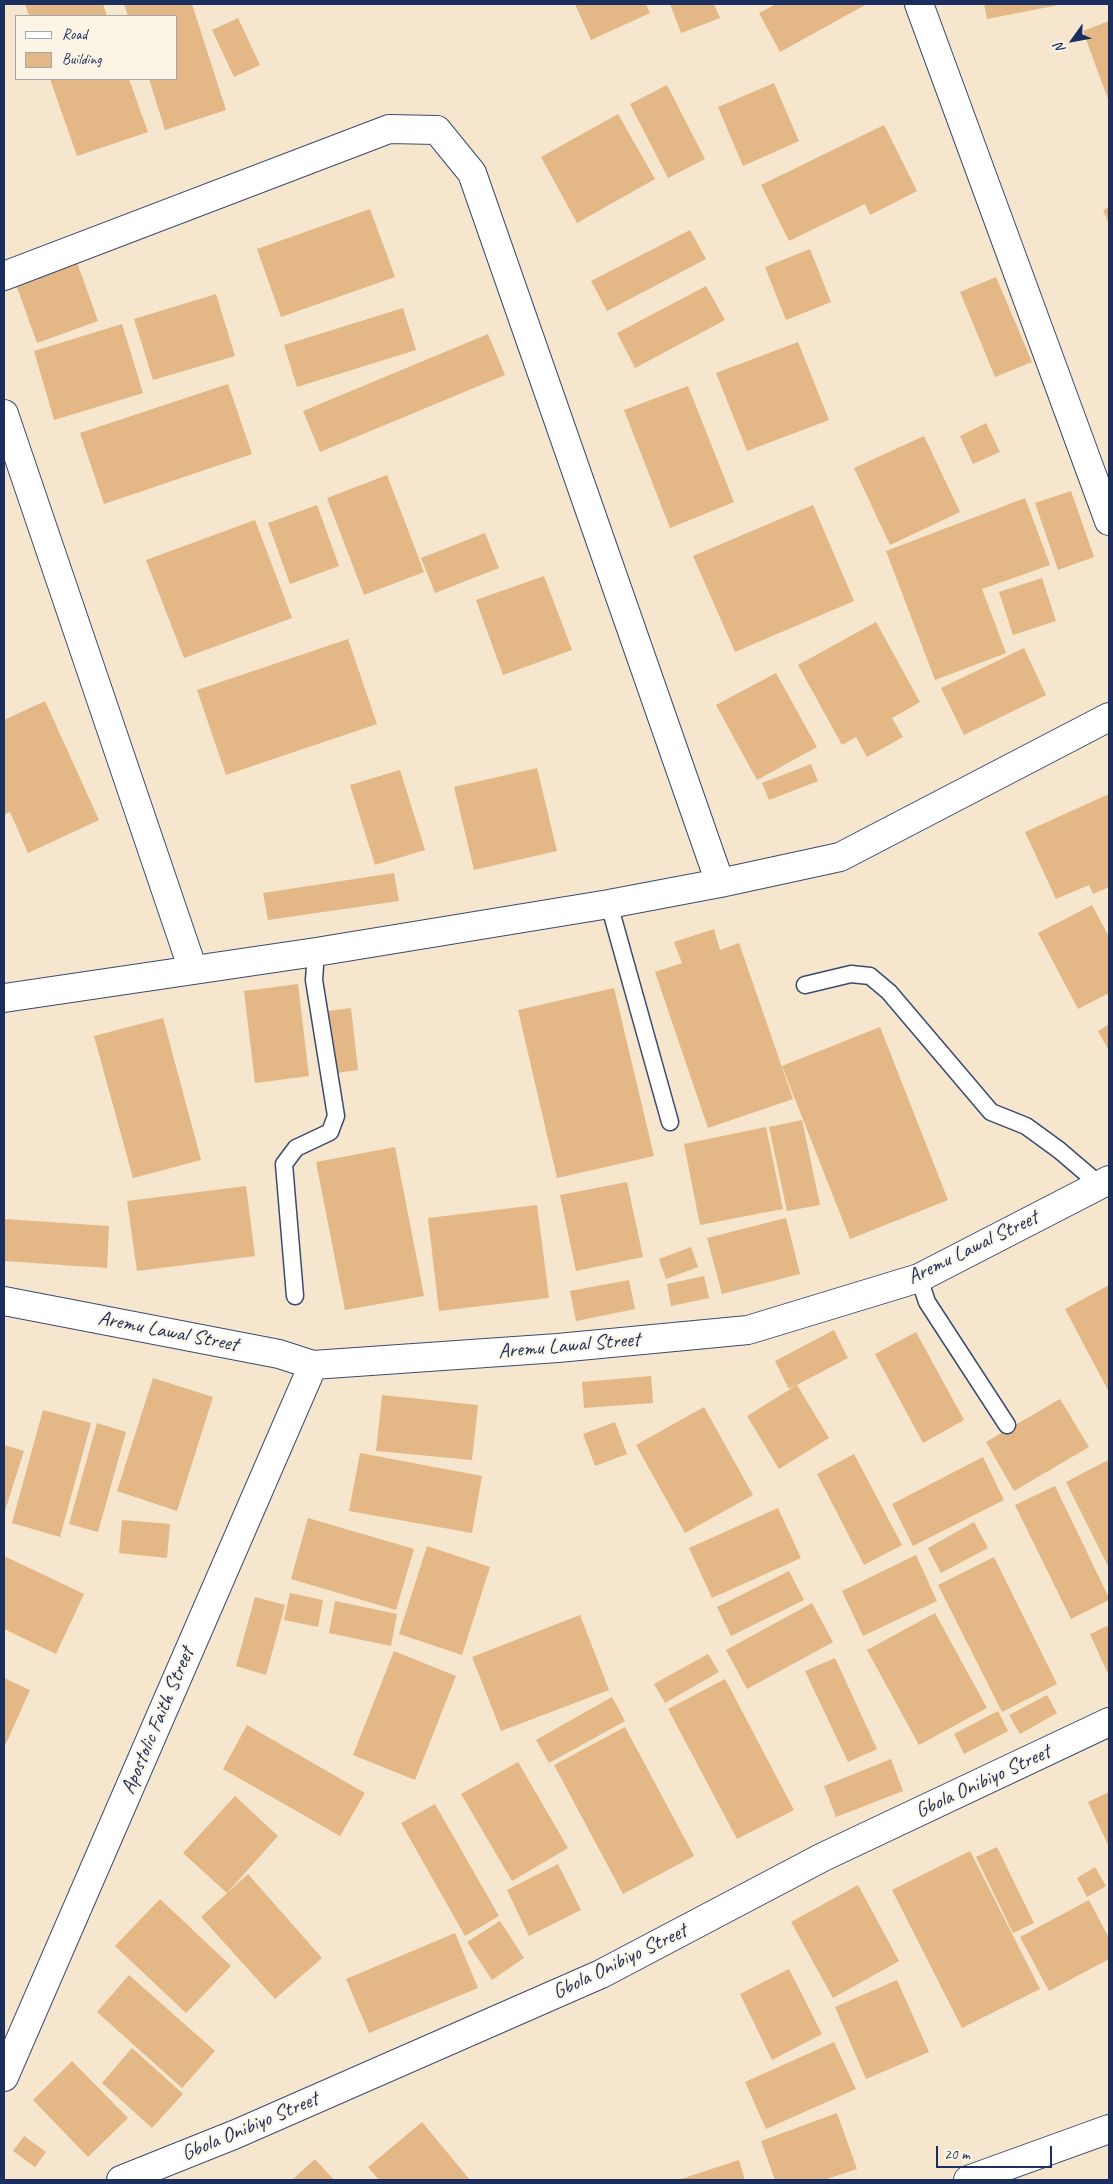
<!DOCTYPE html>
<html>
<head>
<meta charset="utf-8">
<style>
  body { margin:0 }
  #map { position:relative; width:1113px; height:2184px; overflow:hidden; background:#f6e6cd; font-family:Caveat,sans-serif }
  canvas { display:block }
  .frame { position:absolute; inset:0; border:5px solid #1b2f5e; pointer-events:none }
  .legend { position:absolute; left:15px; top:15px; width:162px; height:65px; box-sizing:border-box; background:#fcf5e5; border:1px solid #a2a6af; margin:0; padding:6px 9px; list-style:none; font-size:15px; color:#1b2f5e }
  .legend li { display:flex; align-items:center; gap:10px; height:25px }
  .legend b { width:25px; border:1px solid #a2a6af }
  .north { position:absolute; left:1048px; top:15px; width:50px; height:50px; -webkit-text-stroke:4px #fcf5e5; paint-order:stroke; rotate:238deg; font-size:14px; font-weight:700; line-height:20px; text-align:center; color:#1b2f5e }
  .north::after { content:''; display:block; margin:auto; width:18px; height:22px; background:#1b2f5e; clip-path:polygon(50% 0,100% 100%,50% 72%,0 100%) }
  .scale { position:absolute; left:936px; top:2146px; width:116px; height:22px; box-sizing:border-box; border:2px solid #1b2f5e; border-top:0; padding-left:6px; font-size:15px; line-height:18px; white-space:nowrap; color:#1b2f5e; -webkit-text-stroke:4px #fcf5e5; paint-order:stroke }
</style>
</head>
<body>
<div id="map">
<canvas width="1113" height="2184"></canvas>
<div class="frame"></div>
<ul class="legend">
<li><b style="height:6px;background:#fff"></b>Road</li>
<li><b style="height:14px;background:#e3b786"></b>Building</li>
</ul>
<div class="north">N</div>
<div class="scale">20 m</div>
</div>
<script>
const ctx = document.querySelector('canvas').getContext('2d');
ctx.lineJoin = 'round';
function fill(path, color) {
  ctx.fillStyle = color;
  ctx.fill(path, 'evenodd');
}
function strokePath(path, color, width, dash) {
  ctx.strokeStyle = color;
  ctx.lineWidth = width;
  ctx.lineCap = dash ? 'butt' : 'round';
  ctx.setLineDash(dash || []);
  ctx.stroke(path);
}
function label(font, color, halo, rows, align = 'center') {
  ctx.font = font + ' Caveat,sans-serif';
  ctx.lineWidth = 4;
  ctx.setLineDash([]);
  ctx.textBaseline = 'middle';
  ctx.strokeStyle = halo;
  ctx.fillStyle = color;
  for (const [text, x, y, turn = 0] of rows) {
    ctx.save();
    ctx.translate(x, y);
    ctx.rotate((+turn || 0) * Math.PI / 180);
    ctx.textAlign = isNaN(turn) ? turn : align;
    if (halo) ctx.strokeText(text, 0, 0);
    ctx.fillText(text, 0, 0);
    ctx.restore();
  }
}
fill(new Path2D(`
  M25,4H103L107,16H29Z
  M124,4H192L226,110L165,130L149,79H176V16H128Z
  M575,4H646L650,13L591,40Z
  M670,4H714L720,18L681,33Z
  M776,4H867L780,52L759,13Z
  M984,4H1059V5L987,19Z
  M238,18L260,65L234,77L212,30Z
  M1109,21V102L1083,31Z
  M50,79H129L148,132L77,156Z
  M774,83L799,141L743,166L718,107Z
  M667,85L705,159L668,178L630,104Z
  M618,114L655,179L577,223L541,157Z
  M884,125L917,191L870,215L865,204L789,241L761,185Z
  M1109,207V224L1103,210Z
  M370,209L395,277L281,317L257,249Z
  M690,230L706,259L607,311L591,281Z
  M810,249L831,302L786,320L765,267Z
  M74,254L98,321L37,343L13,276Z
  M996,277L1032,362L995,377L960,292Z
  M706,286L725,320L635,368L617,333Z
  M216,294L235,356L153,380L134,319Z
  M403,308L416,350L297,387L284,345Z
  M122,324L143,393L54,420L34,351Z
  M488,334L505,375L320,452L303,411Z
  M798,342L829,420L747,451L716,373Z
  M228,384L252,454L104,504L80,433Z
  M688,386L734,502L670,528L624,410Z
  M986,423L1000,452L973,464L960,436Z
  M924,436L960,512L890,545L854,468Z
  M387,475L424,572L364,595L327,498Z
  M1071,491L1094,557L1058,570L1035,503Z
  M1025,498L1050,565L982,589L1006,653L935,680L886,551Z
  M317,505L339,566L290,584L268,523Z
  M813,505L854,601L735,652L693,556Z
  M255,520L292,618L184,658L146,560Z
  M485,533L499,568L435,593L421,558Z
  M544,576L572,650L503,675L476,600Z
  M1042,578L1056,621L1013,635L999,592Z
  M876,622L920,702L892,718L903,737L867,757L856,737L842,745L798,665Z
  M348,639L377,724L226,775L197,690Z
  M1024,648L1046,695L964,735L941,688Z
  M776,673L817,747L757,780L716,705Z
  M45,701L99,820L28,853L10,812L4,815V720Z
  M811,764L818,781L769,800L762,783Z
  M537,768L557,851L474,870L454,787Z
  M400,770L425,850L375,865L350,785Z
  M1109,794V887L1093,894L1089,885L1056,899L1025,832Z
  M394,873L399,901L268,920L263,893Z
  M1092,905L1109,937V993L1078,1009L1038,933Z
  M714,929L720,950L739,943L793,1099L708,1128L655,972L682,963L674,942Z
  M298,984L309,1076L255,1083L244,991Z
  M614,988L654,1156L557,1178L518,1010Z
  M351,1008L358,1070L336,1073L328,1011Z
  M163,1018L201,1160L133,1178L94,1036Z
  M1109,1024V1051L1098,1031Z
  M880,1027L948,1200L850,1239L782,1066Z
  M802,1120L820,1205L787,1211L769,1127Z
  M766,1127L783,1209L700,1225L684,1144Z
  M395,1147L424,1296L345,1310L316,1162Z
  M627,1182L643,1257L576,1271L560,1195Z
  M246,1186L255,1256L137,1271L127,1201Z
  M537,1205L549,1298L439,1311L428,1218Z
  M786,1218L800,1274L722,1294L707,1238Z
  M4,1219L109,1226L107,1268L4,1261Z
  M691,1247L698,1267L666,1279L659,1259Z
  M704,1276L709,1298L671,1306L667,1284Z
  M629,1280L635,1309L576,1321L570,1291Z
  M1109,1285V1392L1065,1309Z
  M834,1330L848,1358L789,1389L775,1361Z
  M916,1332L964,1420L923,1443L875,1354Z
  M651,1376L653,1403L584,1408L582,1382Z
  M153,1378L213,1397L177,1511L117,1491Z
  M797,1385L829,1438L779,1469L747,1416Z
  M382,1395L478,1405L472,1460L376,1451Z
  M1060,1399L1089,1447L1014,1491L986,1442Z
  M704,1407L753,1495L685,1533L636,1445Z
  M43,1410L91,1423L60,1537L12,1523Z
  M615,1422L627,1454L595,1466L583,1434Z
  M97,1423L126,1432L98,1532L69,1524Z
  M4,1445L24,1451L4,1514Z
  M360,1453L482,1476L472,1533L349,1511Z
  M854,1454L902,1545L864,1565L817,1474Z
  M983,1457L1004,1500L913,1546L892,1504Z
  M1108,1460L1109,1463V1568L1066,1482Z
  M1055,1486L1109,1598V1600L1071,1619L1015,1505Z
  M778,1508L801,1558L712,1598L689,1548Z
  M308,1518L414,1549L396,1610L291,1579Z
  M122,1520L170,1524L167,1558L119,1553Z
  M974,1522L988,1548L941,1573L928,1548Z
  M427,1546L490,1567L462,1655L399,1634Z
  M916,1555L937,1601L863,1636L842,1591Z
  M4,1556L84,1594L56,1654L4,1629Z
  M994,1557L1057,1684L1002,1712L938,1585Z
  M789,1571L804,1600L731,1636L717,1607Z
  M290,1593L323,1600L318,1627L284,1620Z
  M255,1597L285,1605L266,1675L236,1666Z
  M335,1601L397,1614L391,1646L329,1633Z
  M812,1603L833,1642L747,1689L726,1650Z
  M935,1613L987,1708L919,1745L867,1650Z
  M580,1615L609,1690L501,1731L472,1657Z
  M1109,1625V1676L1090,1634Z
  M394,1651L456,1676L415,1780L353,1755Z
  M708,1654L719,1672L665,1703L654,1684Z
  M835,1658L877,1749L848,1762L805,1671Z
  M4,1678L30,1690L4,1748Z
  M725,1679L794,1810L737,1839L668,1709Z
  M1047,1695L1057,1713L1020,1734L1009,1715Z
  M612,1697L625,1721L549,1763L536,1740Z
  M998,1711L1008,1731L964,1754L954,1734Z
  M247,1725L365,1793L340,1836L223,1769Z
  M625,1727L694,1856L623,1894L554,1765Z
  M891,1759L903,1791L836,1817L824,1786Z
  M518,1762L568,1848L512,1881L461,1794Z
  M1109,1792V1847L1088,1802Z
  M235,1796L278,1836L227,1893L183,1853Z
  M435,1804L499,1916L465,1936L401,1823Z
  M997,1847L1034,1923L1013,1933L976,1857Z
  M970,1851L1040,1989L962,2028L892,1890Z
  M558,1864L581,1910L529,1936L507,1890Z
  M1095,1867L1106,1886L1087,1897L1077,1878Z
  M248,1874L322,1958L275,1999L201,1917Z
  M858,1885L899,1961L833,1998L791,1922Z
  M160,1899L231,1966L186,2013L115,1946Z
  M1089,1900L1109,1938V1959L1049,1991L1020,1937Z
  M500,1921L524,1958L492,1980L467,1942Z
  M455,1933L478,1988L369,2033L346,1979Z
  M789,1969L822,2034L772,2060L740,1994Z
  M129,1975L215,2051L182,2088L97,2012Z
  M897,1980L929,2052L866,2079L835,2007Z
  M834,2042L856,2089L766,2129L745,2082Z
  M132,2048L183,2094L152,2128L102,2083Z
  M72,2061L128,2118L88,2157L33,2100Z
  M837,2113L857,2169L824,2180H775L761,2141Z
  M422,2122L470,2180H379L368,2167Z
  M24,2136L46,2152L35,2167L13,2151Z
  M315,2159L334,2180H292Z
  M739,2160L745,2180H682L681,2179Z`), '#e3b786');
const lane = new Path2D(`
  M609,904L670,1122
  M805,985L851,974L870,976L889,992L991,1112L1026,1126L1059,1150L1100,1185
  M919,1278L927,1302L1007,1425
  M295,1296L284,1164L296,1148L330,1132L336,1116L314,980L316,952`);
const street = new Path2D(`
  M919,4L1109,521
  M4,276L389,129L437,130L472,173L720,883
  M4,414L193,970
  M4,998L316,952L609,904L720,883L840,857L1109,717
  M4,1301L279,1354L313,1365L558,1348L748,1330L919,1278L1109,1180
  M4,2077L313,1365
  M121,2180L236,2134L601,1974L823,1857L1109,1722
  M968,2180L1109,2129`);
strokePath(lane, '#3c4a6f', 19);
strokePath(street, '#3c4a6f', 30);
strokePath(lane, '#fff', 16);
strokePath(street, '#fff', 28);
label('21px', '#1b2f5e', '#fcf5e5', [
  ["Aremu Lawal Street",973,1248,-26],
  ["Aremu Lawal Street",168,1332,11],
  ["Aremu Lawal Street",569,1346,-5],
  ["Apostolic Faith Street",158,1721,-67],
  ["Gbola Onibiyo Street",983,1782,-25],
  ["Gbola Onibiyo Street",620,1962,-26],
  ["Gbola Onibiyo Street",250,2127,-23]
]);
</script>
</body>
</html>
